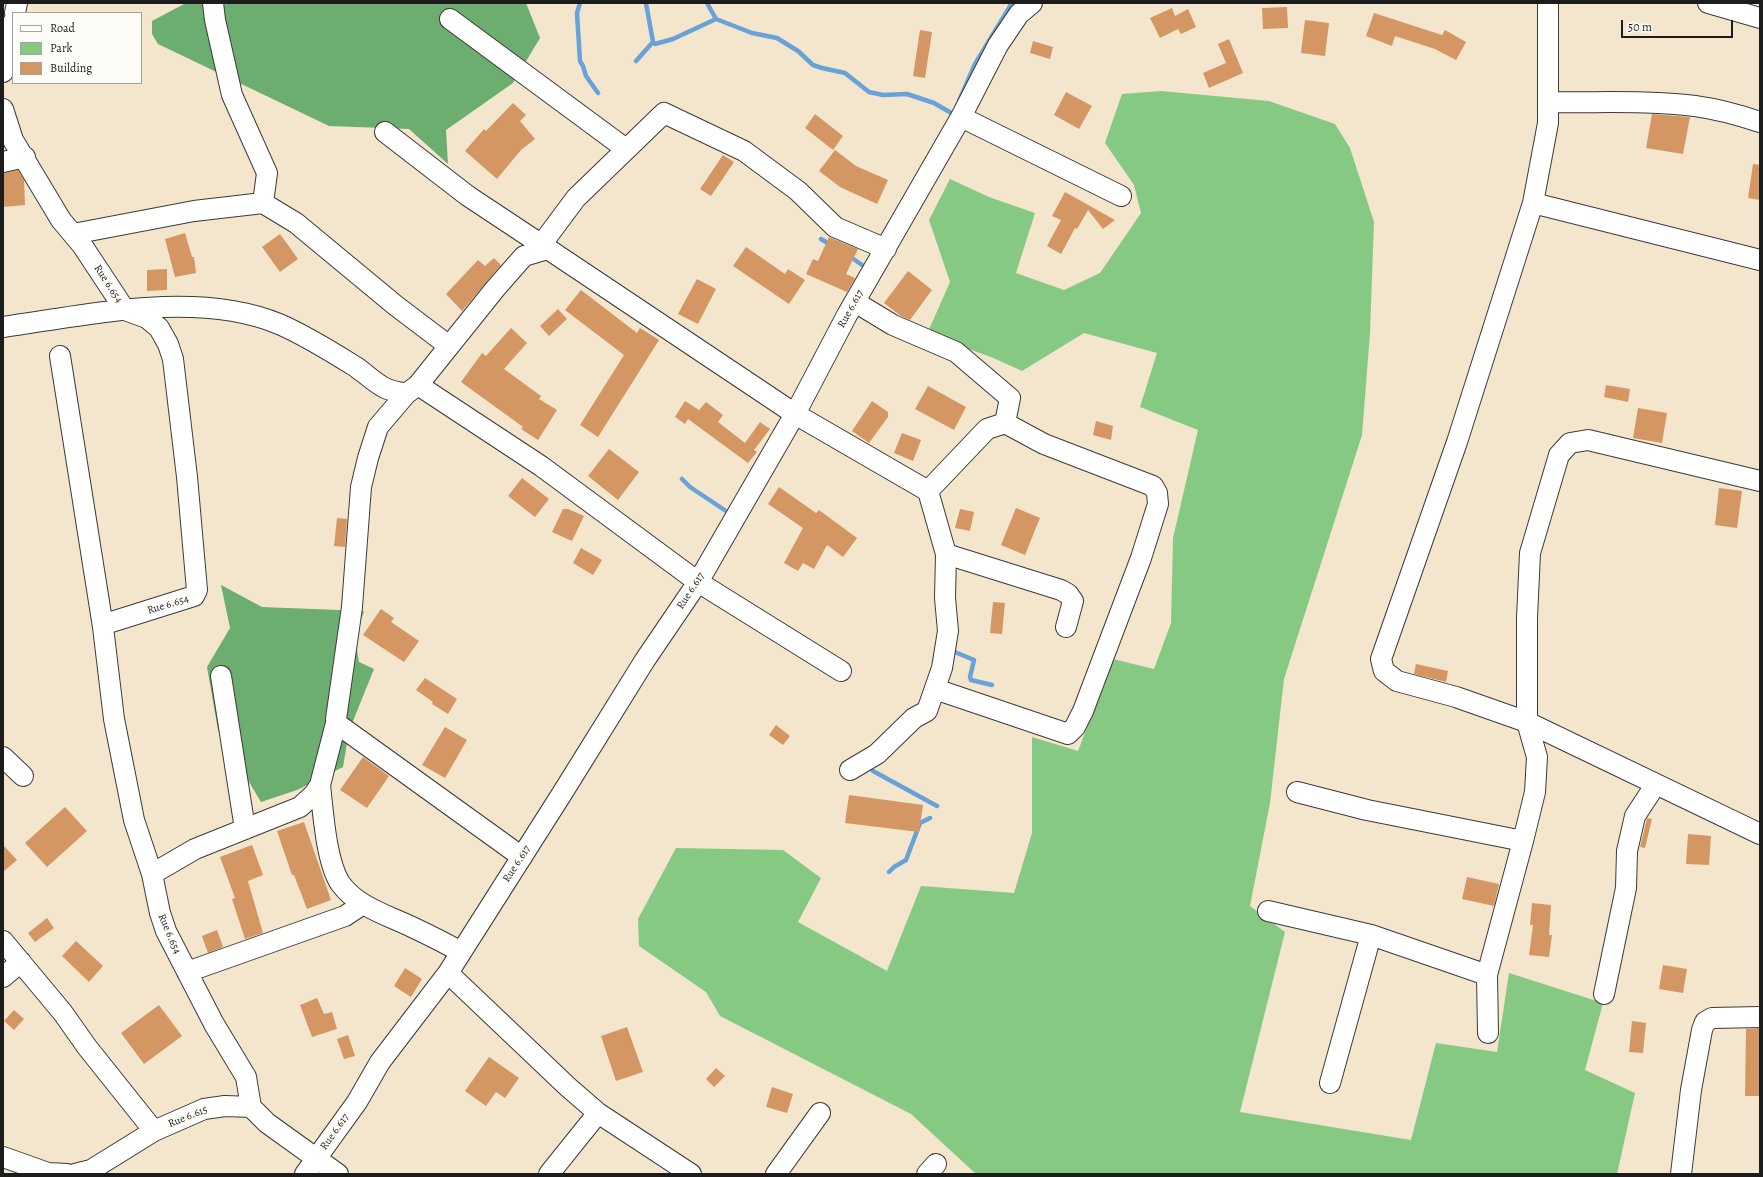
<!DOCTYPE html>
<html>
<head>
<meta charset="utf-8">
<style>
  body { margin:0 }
  #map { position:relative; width:1763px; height:1177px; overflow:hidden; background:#f3e6cd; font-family:Alegreya,serif }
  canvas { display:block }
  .frame { position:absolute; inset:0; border:4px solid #1c1c1c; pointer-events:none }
  .legend { position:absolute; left:12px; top:12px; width:130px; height:72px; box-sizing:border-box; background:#fdfcf7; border:1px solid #a3a29f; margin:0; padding:5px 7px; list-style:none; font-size:12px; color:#1c1c1c }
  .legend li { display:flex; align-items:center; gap:8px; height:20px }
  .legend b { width:20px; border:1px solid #a3a29f }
  .scale { position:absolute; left:1621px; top:20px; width:112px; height:18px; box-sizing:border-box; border:2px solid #1c1c1c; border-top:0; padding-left:5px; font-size:12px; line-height:14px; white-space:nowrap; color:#1c1c1c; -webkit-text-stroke:3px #fdfcf7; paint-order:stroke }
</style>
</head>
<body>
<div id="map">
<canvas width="1763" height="1177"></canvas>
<div class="frame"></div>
<ul class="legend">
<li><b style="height:5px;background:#fff"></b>Road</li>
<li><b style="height:11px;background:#86c982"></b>Park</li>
<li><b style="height:11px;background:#d49662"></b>Building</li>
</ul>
<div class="scale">50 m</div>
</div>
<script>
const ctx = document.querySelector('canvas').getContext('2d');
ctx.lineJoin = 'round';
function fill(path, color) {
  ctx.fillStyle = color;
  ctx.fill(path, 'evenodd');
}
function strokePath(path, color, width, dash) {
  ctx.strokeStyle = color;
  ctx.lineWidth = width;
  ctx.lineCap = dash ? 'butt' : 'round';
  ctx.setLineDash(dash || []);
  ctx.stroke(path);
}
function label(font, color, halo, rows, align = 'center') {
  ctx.font = font + ' Alegreya,serif';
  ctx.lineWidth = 4;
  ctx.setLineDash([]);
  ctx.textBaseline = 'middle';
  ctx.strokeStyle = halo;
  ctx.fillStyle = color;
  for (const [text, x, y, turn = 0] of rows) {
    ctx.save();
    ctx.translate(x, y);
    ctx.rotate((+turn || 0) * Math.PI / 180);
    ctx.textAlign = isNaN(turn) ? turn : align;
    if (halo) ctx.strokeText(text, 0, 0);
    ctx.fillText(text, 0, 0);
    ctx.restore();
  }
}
fill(new Path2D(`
  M1161,91L1269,101L1335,124L1350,148L1374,222L1370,333L1362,435L1284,679L1270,803L1250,906L1285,932L1240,1112L1411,1140L1436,1043L1497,1052L1509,973L1603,1003L1585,1070L1635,1093L1617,1174H976L911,1114L720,1016L706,992L639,946L638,919L676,848L783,850L821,878L798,922L887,971L921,886L1014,893L1032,833V737L1078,751L1113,659L1154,669L1171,623L1173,538L1198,430L1140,407L1157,353L1084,333L1022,371L991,357L927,334L950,282L929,220L950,179L989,197L1035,213L1016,273L1064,290L1100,273L1141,213L1134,185L1105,143L1122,94Z`), '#86c982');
fill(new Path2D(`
  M186,3H526L540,38L513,83L446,130L448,164L409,129L329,126L158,44L152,34V21Z
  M221,585L262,607L364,611L355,638L359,662L374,669L349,731L343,767L297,790L261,802L218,730L207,667L230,628Z`), '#6cad70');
strokePath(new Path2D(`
  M580,3L577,13L580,61L583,66L586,76L598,93
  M646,3L653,42
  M707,3L716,19L752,33L777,38L798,51L813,65L822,68L845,73L869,92L883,95L907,94L934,103L953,114L955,112
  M653,42L655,44L673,39L716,19
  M636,61L653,42
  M959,101L975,64L1012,3
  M821,239L831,245
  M849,256L868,269
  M682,479L690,487L732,515
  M950,650L974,660L970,677L971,680L992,685
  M873,771L937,806
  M889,872L894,867L906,860L920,823L930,818`), '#68a2d8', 4.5);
fill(new Path2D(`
  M1287,7L1288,28L1263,29L1262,8Z
  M1172,8L1175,16L1188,9L1196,27L1181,34L1178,29L1160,38L1150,18Z
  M1374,13L1442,35L1445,30L1466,42L1456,60L1435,49L1395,36L1392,46L1366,36Z
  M1305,20L1329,23L1325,56L1301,53Z
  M920,30L932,32L925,78L913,76Z
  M1229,39L1243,73L1209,88L1203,73L1226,63L1218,44Z
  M1033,41L1053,47L1050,59L1030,53Z
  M1066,92L1092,106L1079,129L1054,115Z
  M513,103L526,115L520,121L535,139L521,150L497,179L465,151L484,129L486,131Z
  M815,114L843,136L833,150L805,128Z
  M1652,114L1690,117L1683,154L1646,148Z
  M835,150L856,166L888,180L877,204L840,187L819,171Z
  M723,155L734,162L711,196L700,189Z
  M1753,164L1760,165V200L1748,198Z
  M18,170L24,180L25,205L3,207V173Z
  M1065,192L1115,220L1103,229L1088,210L1077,229L1075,228L1061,254L1047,246L1061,220L1052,216Z
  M185,233L192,257H194L196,273L175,277L165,239Z
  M280,234L298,259L280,272L262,247Z
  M829,237L858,249L846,274L855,278L847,292L806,274L813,259L818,261Z
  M746,247L785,274L788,269L805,280L789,304L733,266Z
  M494,258L501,265L462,311L446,294L478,260L485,266Z
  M167,269V290L147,291V270Z
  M908,271L932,290L910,320L901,316L884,303Z
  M697,279L716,289L698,324L678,314Z
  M581,290L637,333L640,328L659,340L598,437L580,425L624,355L565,310Z
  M558,309L567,319L549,336L540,326Z
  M511,328L527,343L504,369L541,396L539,399L557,410L538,440L521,429L523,427L461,382L482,353L486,356Z
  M1606,385L1630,389L1628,402L1604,397Z
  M928,386L966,407L954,430L915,409Z
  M685,401L699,410L706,402L723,415L718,422L745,443L760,422L770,429L754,450L757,452L748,463L688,419L685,424L675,417Z
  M872,401L888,412V417L869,443L852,431Z
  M1638,408L1667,413L1662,443L1633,438Z
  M1096,421L1113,426L1111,440L1093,435Z
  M902,433L921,440L913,461L894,453Z
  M609,449L639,472L618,500L588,476Z
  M522,478L549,499L535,517L508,496Z
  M779,487L816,513L819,510L857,538L843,557L827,545L814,569L803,563L798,571L784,563L803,528L768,504Z
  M1719,488L1742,491L1737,528L1715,525Z
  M1016,508L1040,518L1025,555L1001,545Z
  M563,509H568L584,516L572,541L552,532Z
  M960,509L974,512L970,531L955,528Z
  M337,518L347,519L345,547L334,546Z
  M581,548L602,560L593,575L573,563Z
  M993,602L1005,603L1002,634L990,633Z
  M381,609L394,618L391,622L419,641L404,662L363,635Z
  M1416,664L1448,671L1446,682L1414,674Z
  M425,678L457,699L448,714L432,704L433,702L416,690Z
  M776,725L790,736L783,745L769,735Z
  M445,727L467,740L445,778L422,765Z
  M363,757L389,776L367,808L340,790Z
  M849,795L923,805L919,832L845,823Z
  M65,807L87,831L47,867L25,843Z
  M1647,818L1652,819L1645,848L1640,847Z
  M304,822L331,900L307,909L294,875H292L277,831Z
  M1688,834L1711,836L1709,865L1686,864Z
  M3,845L17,860L3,872Z
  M252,845L263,875L248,881L263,933L245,939L232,899L235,898L220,857Z
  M1467,877L1499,884L1494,906L1462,899Z
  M1532,903L1551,905L1549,935H1552L1549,957L1529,955L1533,925H1530Z
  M47,918L54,928L35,942L28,933Z
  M217,930L223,947L208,953L202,936Z
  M76,941L103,966L89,982L62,956Z
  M1663,965L1687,969L1683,993L1659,989Z
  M405,968L422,979L411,997L394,986Z
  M317,998L324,1014L332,1012L337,1029L312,1037L300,1005Z
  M159,1005L182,1036L144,1064L121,1033Z
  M14,1010L24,1019L14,1030L4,1021Z
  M1632,1021L1646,1023L1643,1053L1629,1052Z
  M627,1027L643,1072L616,1081L601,1036Z
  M1760,1028V1096H1745L1746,1029Z
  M348,1035L355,1056L344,1059L337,1039Z
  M489,1057L519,1078L505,1098L496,1092L486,1106L465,1091Z
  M716,1068L725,1076L714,1087L706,1079Z
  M772,1087L793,1094L787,1113L766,1107Z`), '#d49662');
const minor = new Path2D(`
  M213,3L215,20L232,95L267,173L263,203
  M1548,3V123L1533,203L1457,442L1381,659L1384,671L1397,681L1456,697L1527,722L1760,834
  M1708,3L1760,18
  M15,13L17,3
  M450,19L626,149
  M3,72L13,22
  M1549,102C1597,103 1647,100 1695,106C1717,109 1739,115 1760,122
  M3,109L13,140L61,220L82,245L125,310L147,318L159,328L168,344L173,359L187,477L197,590L194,596L105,624L103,627L114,719L134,820L152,874L160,913L166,931L214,1024L246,1077L251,1107
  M961,117L1121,196
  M385,132L468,196L548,249
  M3,162L25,157
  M1533,203L1760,260
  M73,234L194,211L263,203L296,223L395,305L449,346
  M548,249L544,241L576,198L664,113L744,151L798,191L835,227L886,249
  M855,302L893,325L956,352L1010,398L1005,423L1044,444L1153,486L1157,493L1158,504L1141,558L1083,711L1075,727L1068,734L935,689
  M3,327C89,315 196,290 279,324C305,335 332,352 356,367C366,374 375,383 385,388C391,391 399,392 406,394L418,385L495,289L524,256L548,249L795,414L928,491L946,554L945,598L948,631L942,668L927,711L914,718L877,754L850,770
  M60,356L103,627
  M418,385L541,466L698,582L841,671
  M406,394L378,427L368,458L361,487L352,607L336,719V723L522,857
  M928,491L987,429L1005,423
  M946,554L1061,590L1068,594L1073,601L1066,627
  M221,676L245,829
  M3,757L23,776
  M320,785C323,811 326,861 340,883C357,907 387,915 412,927C429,935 445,943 461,952
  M1297,792L1367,810L1523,841
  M152,874L195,849L300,807L314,794L320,785L336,723
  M1268,911L1371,935L1487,975
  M3,941L63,1013L87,1047L154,1131
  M187,972L345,916L363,904
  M448,973L568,1087L598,1113L691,1174
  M3,977L21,962
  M1604,994L1626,888L1627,851L1635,816L1656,784
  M1488,1033L1487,975L1523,841L1535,792L1537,757L1527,722V618L1530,553L1559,455L1570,443L1588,440L1760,481
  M1330,1083L1371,935
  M3,1157L48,1173L67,1174
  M75,1174L91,1170L154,1131L204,1109L225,1106L251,1107L267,1123L338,1174
  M305,1174L357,1102L380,1062L448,973L563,792L645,660L698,582L795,414L847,315L961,117L998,45L1019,14L1032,3
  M549,1174L598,1113
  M776,1174L820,1113
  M927,1174L936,1164
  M1681,1174L1691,1090L1702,1030L1705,1022L1712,1018L1760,1017`);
strokePath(minor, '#3c3a37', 22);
strokePath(minor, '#fff', 20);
label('11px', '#1c1c1c', '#fdfcf7', [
  ["Rue 6.654",108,284,57],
  ["Rue 6.617",851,309,-61],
  ["Rue 6.617",691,591,-57],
  ["Rue 6.654",168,605,-17],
  ["Rue 6.617",517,864,-57],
  ["Rue 6.654",169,934,67],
  ["Rue 6.615",188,1117,-22],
  ["Rue 6.617",335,1132,-55]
]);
</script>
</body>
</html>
